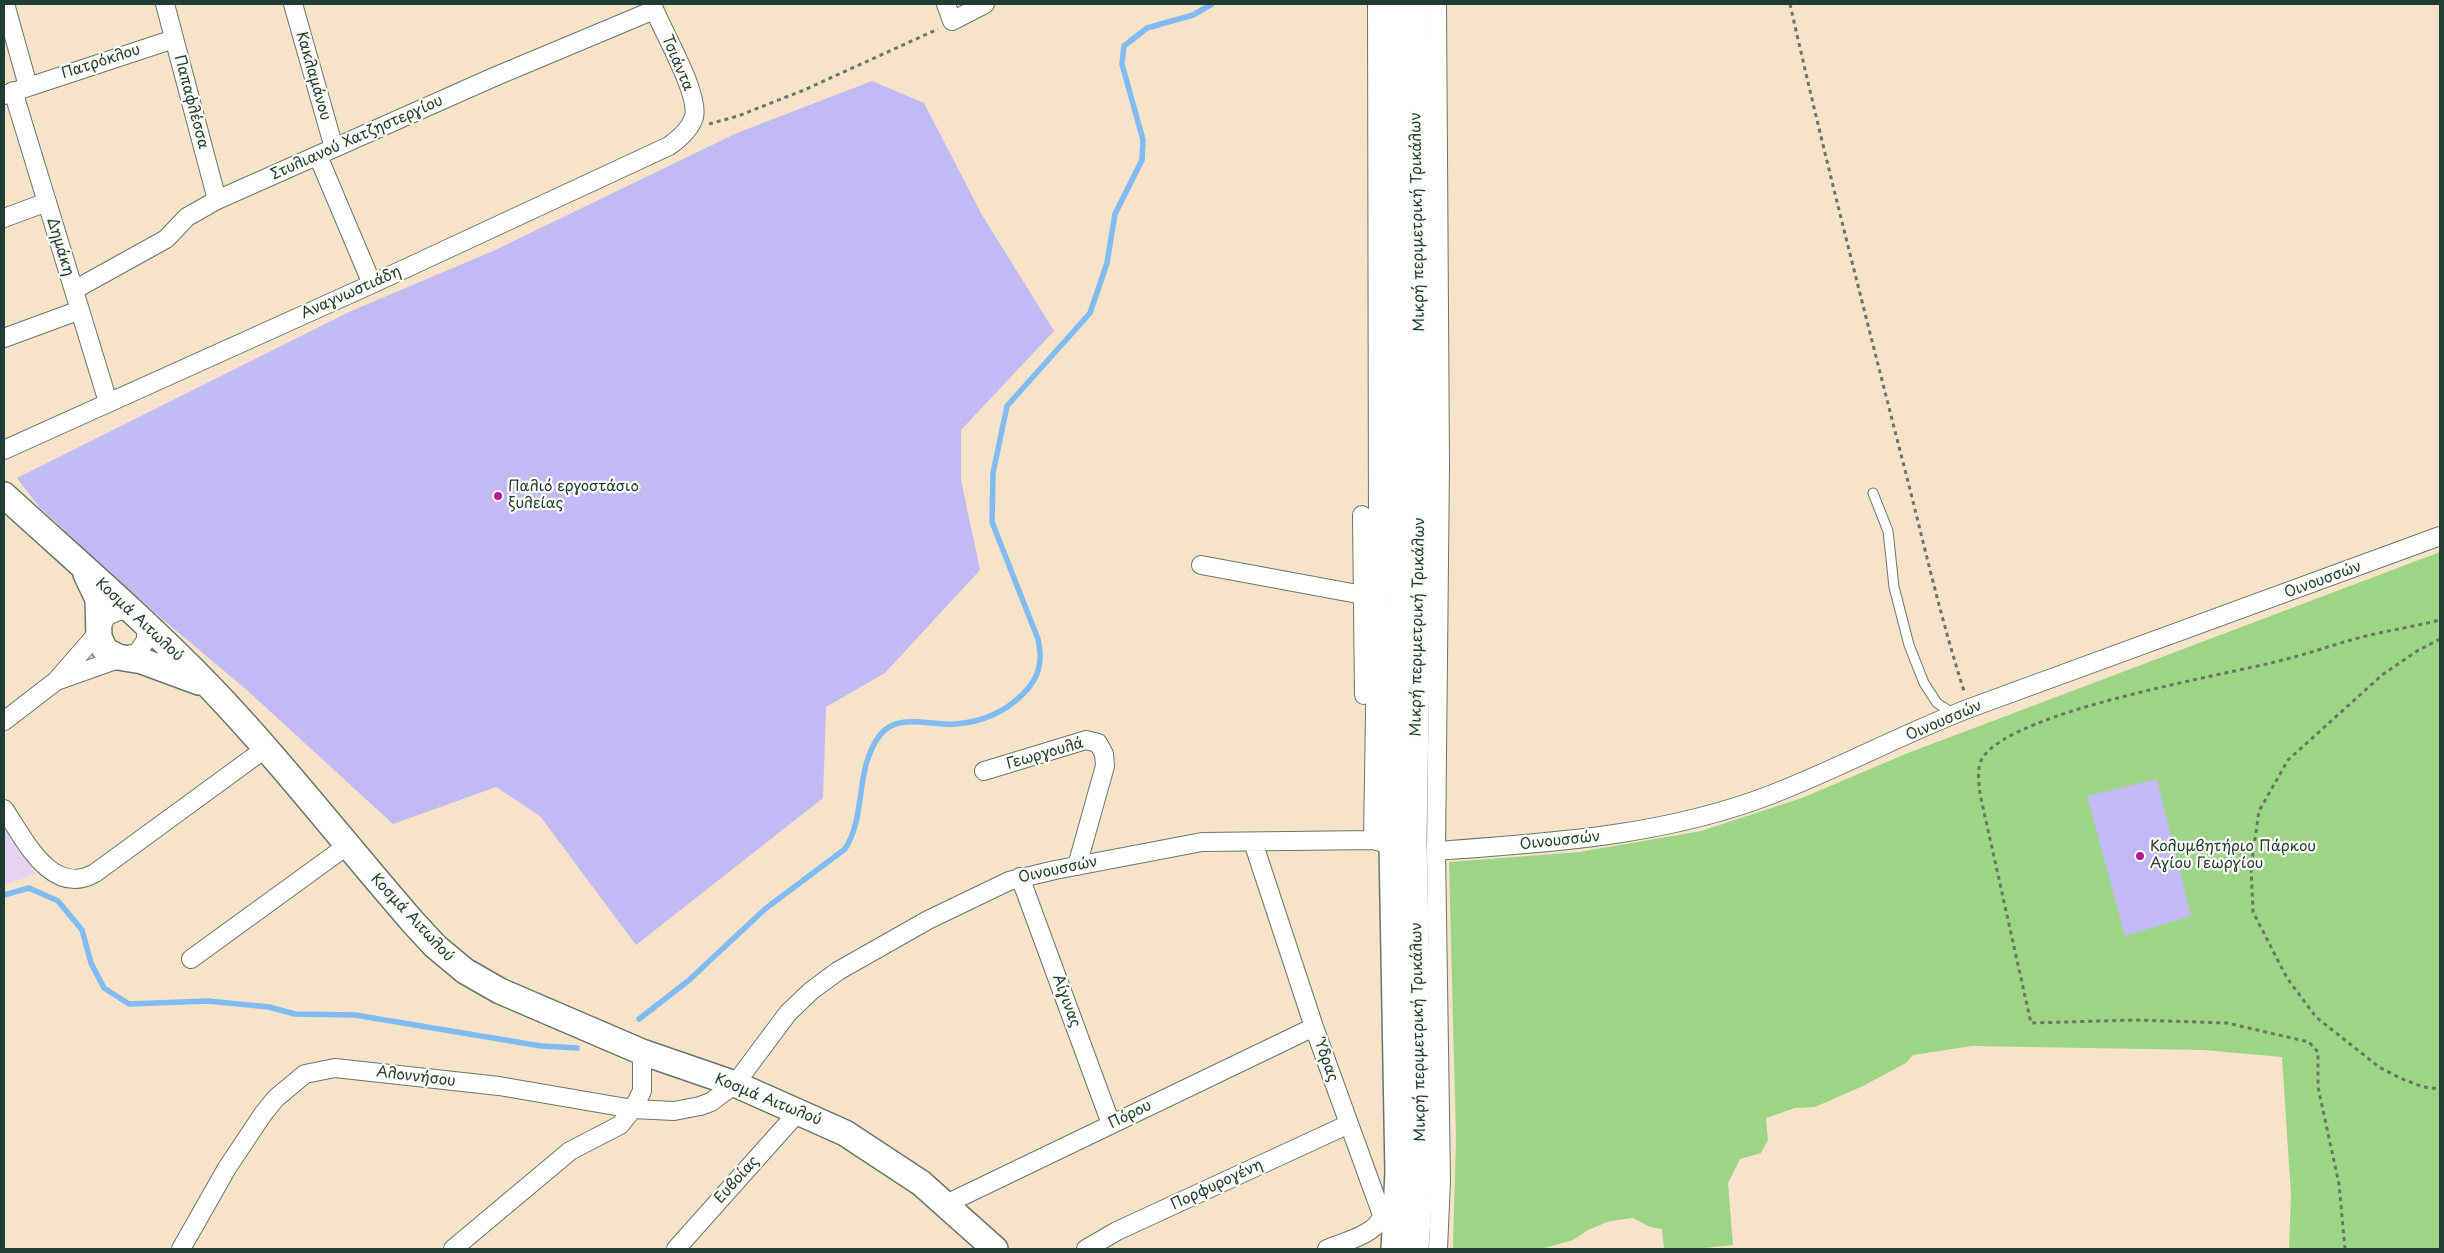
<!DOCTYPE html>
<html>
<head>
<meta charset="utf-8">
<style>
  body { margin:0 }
  #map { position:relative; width:2444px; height:1253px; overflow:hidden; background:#f6e3c9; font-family:"Playpen Sans",sans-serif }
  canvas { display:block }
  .frame { position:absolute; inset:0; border:5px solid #1f3d34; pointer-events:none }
</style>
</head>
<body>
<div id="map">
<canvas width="2444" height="1253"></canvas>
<div class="frame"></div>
</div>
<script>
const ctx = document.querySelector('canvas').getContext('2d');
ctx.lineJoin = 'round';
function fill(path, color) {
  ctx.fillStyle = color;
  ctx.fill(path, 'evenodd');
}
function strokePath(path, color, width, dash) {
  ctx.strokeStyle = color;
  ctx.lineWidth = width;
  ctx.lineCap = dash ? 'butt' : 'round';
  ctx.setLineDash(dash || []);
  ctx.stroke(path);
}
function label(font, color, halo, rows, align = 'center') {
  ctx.font = font + ' "Playpen Sans",sans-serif';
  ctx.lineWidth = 4.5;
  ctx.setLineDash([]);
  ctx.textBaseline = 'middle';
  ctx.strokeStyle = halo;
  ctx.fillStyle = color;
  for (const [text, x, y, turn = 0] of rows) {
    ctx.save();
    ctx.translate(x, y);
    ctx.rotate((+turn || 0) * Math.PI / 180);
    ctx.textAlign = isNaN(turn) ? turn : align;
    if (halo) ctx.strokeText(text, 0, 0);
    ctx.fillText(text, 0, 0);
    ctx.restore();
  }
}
fill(new Path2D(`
  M4,827L36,874L4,885Z`), '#e5d3f1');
fill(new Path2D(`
  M2440,552V1249H2289L2291,1195L2282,1057L2203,1050L1972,1046L1913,1055L1906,1063L1863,1086L1815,1107L1795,1108L1766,1118L1768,1140L1761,1153L1740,1159L1728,1183L1733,1245L1695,1249H1664L1662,1229L1650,1227L1633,1218L1610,1221L1588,1230L1573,1240L1541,1249H1453L1456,1136L1449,862L1579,852L1701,831L1802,798L1908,753Z`), '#9dd587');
strokePath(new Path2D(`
  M4,895L29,888L58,901L82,930L91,963L104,988L129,1004L208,1001L269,1007L295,1014L355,1015L541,1046L577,1048
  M639,1019L688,981L765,909L845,849C867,815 854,769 880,735C897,712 932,726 956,724C981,722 1005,712 1023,694C1040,677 1043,661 1038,639L992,522L993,473L1007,406L1090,313L1107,263L1115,214L1142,160L1143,140L1122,64L1124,46L1147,28L1193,15L1212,4`), '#81bbf3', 5.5);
fill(new Path2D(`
  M872,81L924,103L982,215L1054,331L961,430V480L980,570L885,673L826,707L823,798L636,945L540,816L496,787L393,824L248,691L154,612L40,508L17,478L349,312L493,251L737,133Z
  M2157,779L2191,916L2125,936L2087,796Z`), '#c1baf5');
const lane = new Path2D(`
  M1873,493L1888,531L1894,587L1909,645L1924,683L1937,703L1954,714`);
const street = new Path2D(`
  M5,4L28,86
  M165,4L217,200
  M293,4L334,148
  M946,4L952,21L985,4
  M1437,4L1440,465L1436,851L1441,1180L1438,1249
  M13,91L108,402
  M4,95L174,39
  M318,156L372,284
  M4,218L47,202
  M74,290L166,239L187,217L217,200L494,77L654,10
  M4,338L80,310
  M4,450L372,284L669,146C679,139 690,130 694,117C700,93 661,29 652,4
  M1362,515L1364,695
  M1201,565L1363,595
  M59,680L138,652L146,640V625
  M4,721L56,681L96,635L107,616L121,610L136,614
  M984,771L1086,740L1098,743L1104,754L1105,766L1077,866
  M4,809C24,838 51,898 95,873L266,748
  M1373,840L1378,526L1377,4
  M1253,842L1314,1027L1382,1215C1378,1234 1343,1242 1327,1249
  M1436,851C1548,843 1664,836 1770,795C1838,769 1902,734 1970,708C2127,650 2284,594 2440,536
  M1020,877L1111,1124
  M191,959L348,845
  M946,1204L1314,1027
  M181,1249L227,1168L263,1114L276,1098L305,1074L335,1068L499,1086L633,1109L674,1111L700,1106L711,1102L735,1084L788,1013L811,991L838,971L928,920L1009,881L1055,870L1202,842L1373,840L1392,845
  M453,1249L570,1151L620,1125L633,1109L642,1091V1052
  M676,1249L799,1111
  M1086,1249L1117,1231L1349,1124`);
const secondary = new Path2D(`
  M4,495C73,558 144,619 209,686C281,761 344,843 412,921L435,946L465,971L500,991L642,1052L735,1084L845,1133L921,1183L995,1249
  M86,574L98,599L99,637L105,650L118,657L142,661L199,682
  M1394,1249L1398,1173L1392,845L1398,587L1396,4
  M1416,1249L1421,1173L1414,839L1421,417L1416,4`);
strokePath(lane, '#6a7768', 11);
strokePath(street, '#6a7768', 20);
strokePath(secondary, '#6a7768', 28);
strokePath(new Path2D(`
  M1790,4C1823,151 1861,297 1898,443C1920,526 1938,610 1964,691
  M709,124L738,116L804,90L938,29
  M2440,639L2417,651L2382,675L2288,760L2259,811L2251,866L2253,912L2287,978L2316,1017L2379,1067L2400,1078L2423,1087L2440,1089
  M2345,1249L2339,1184L2318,1087V1052L2309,1042L2227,1023L2135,1020L2031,1023L1980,794C1979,782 1976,768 1983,757C2016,710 2221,676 2283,660C2311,653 2338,643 2366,636C2391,630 2416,626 2440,620`), '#6a7768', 3, [4, 4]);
strokePath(lane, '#fff', 9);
strokePath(street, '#fff', 18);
strokePath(secondary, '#fff', 25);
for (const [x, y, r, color] of [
  [498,496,5,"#b5179e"],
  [2140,856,5,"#b5179e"]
]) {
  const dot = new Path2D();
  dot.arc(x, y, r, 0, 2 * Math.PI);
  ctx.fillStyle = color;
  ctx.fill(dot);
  strokePath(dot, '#fdfcf7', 2);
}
label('15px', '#1f3d34', '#fdfcf7', [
  ["Πατρόκλου",101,62,-18],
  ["Τσιάντα",677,63,67],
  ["Κακλαμάνου",313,76,74],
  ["Παπαφλέσσα",191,102,75],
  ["Στυλιανού Χατζηστεργίου",357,138,-24],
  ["Μικρή περιμετρική Τρικάλων",1418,222,-91],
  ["Δημάκη",60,247,73],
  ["Αναγνωστιάδη",351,293,-24],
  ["Οινουσσών",2323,580,-20],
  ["Κοσμά Αιτωλού",139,620,43],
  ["Μικρή περιμετρική Τρικάλων",1418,627,-89],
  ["Οινουσσών",1944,721,-23],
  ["Γεωργουλά",1045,754,-16],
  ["Οινουσσών",1560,841,-6],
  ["Οινουσσών",1058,870,-12],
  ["Κοσμά Αιτωλού",412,918,47],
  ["Αίγινας",1066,1001,70],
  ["Μικρή περιμετρική Τρικάλων",1419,1032,-91],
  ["Ύδρας",1326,1061,70],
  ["Αλοννήσου",416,1077,7],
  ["Κοσμά Αιτωλού",768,1100,22],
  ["Πόρου",1130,1115,-26],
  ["Ευβοίας",737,1180,-48],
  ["Πορφυρογένη",1217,1185,-25]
]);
label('15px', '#1f3d34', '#fdfcf7', [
  ["Παλιό εργοστάσιο",508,487],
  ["ξυλείας",508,504],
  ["Κολυμβητήριο Πάρκου",2150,847],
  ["Αγίου Γεωργίου",2150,864]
], 'left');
</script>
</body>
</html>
